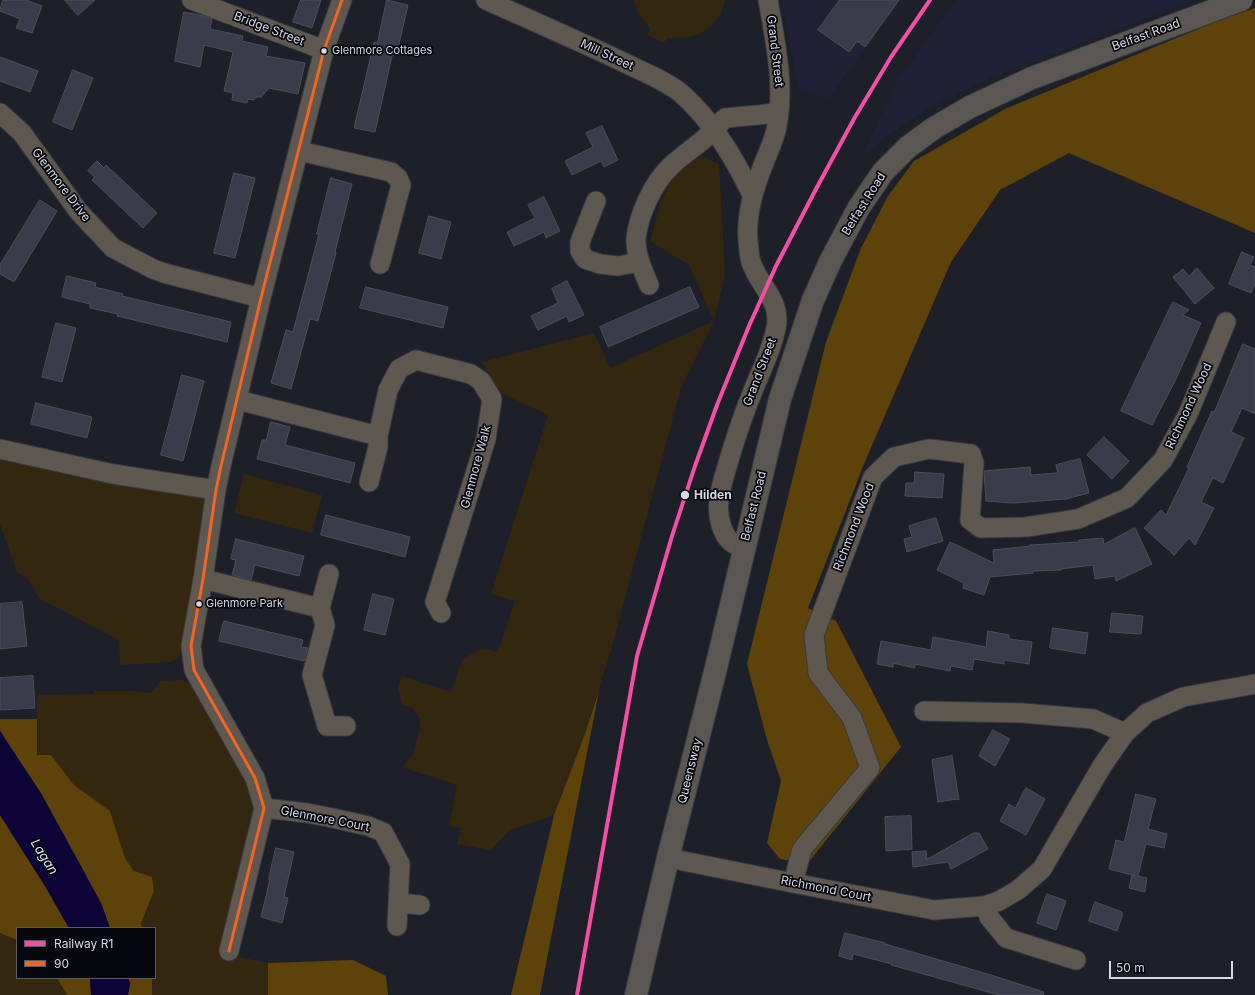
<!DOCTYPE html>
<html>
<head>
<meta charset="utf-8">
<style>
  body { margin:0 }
  #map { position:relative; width:1255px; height:995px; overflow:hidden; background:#1e2029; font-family:Inter,sans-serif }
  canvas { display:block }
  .legend { position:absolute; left:16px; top:927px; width:140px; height:52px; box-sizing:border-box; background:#07070e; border:1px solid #595a63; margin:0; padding:5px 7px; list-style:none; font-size:12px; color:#d5d7e3 }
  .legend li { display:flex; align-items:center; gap:8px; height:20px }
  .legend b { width:20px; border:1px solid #595a63 }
  .scale { position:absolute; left:1109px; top:961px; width:124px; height:18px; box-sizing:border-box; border:2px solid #d5d7e3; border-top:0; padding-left:5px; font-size:12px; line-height:14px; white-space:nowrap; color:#d5d7e3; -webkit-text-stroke:3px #07070e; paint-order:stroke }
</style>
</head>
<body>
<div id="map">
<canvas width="1255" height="995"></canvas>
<ul class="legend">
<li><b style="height:5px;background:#f54da8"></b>Railway R1</li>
<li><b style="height:5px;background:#f26522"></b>90</li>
</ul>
<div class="scale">50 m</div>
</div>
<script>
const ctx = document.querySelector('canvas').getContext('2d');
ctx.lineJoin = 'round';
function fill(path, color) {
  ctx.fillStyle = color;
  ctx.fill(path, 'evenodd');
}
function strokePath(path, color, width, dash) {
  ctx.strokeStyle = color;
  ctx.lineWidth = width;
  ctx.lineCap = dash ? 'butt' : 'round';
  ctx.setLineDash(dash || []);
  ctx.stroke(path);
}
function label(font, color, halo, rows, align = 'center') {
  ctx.font = font + ' Inter,sans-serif';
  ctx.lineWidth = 3.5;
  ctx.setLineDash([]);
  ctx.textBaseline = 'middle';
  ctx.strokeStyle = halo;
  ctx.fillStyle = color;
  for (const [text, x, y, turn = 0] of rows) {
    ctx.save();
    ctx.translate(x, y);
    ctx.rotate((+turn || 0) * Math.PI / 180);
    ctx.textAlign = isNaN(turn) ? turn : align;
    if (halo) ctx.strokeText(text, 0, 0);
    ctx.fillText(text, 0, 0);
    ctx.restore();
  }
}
fill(new Path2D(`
  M782,0H901L828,99L798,87Z
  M956,0H1195L994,76L933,106L891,133L861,158L898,80Z`), '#1f2136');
fill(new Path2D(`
  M634,0H725L721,14L712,26L700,34L686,38H667L664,43L647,35L650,29C644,20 635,11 634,0Z
  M705,157L719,164L725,275L714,321L681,387L612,647L583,739L554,815L510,830L490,850L457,844L461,828L449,826L457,785L402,767L413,754L420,728V719L412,708L403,705L398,690L401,676L451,692L462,660L482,648L498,652L515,601L491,594L548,415L499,392L482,362L594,333L610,368L714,321L689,265L650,241L661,202L674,173L687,160Z
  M0,456L197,493L204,499V512L181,651L177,659L169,662L120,665L119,640L40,599L28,579L17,572L0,524Z
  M244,474L322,495L312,533L234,513Z
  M182,680L191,684L196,690L248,783L253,797L254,811L220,953L268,963V995H152V978H155V928H142L141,923L154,891L152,877L134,871L125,858L110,811L74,785L51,755H37V695L94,694L95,691H134L151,693L161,681Z
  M0,933L17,940V978H57L67,995H0Z`), '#34270f');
fill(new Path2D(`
  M1255,8V233L1069,153L1000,190L951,262L864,464L808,608L836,621L901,747L807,864L780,859L767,843L781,781L767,740L747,664L826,342L861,248L888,196L914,161L1005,109L1215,22Z
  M599,691L540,995H511L554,815L583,739Z
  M0,719H37V755H51L74,785L110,811L125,858L134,871L152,877L154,891L141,923L142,928H110L101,903L42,795L0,731Z
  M0,815L45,886L69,928H17V940L0,933Z
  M353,960L386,976L388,995H268V963Z
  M57,978H90L91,995H67Z
  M128,978H152V995H128L130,983Z`), '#5d420a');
fill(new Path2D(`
  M0,731L42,795L101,903L110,928H69L45,886L0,815Z
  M90,978H128L130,983L128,995H91Z`), '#0d0337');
const building = new Path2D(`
  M3,0H26L42,6L32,33L16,28L20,19L0,11Z
  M65,0H95L78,15Z
  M301,0H321L312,28L293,22Z
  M387,0L408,5L398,48L394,47L375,132L354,128L374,42L377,43Z
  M840,0H899L865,47L857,41L849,52L818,30Z
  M184,12L204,16L212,19L210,29L243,36L242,41L268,47L266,56L305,63L298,94L269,88L261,97H256L254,100L248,99L247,103L232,100L233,93L224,91L233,52L204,45L200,67L175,61Z
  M0,57L38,71L30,92L0,81Z
  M73,70L93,78L72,130L53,122Z
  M602,126L618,160L604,167L601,161L572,175L565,161L593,147L586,133Z
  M97,161L104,168L106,165L157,213L143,228L92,180L95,177L88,171Z
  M234,173L255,178L235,258L214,253Z
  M331,178L352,184L335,252L336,253L318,321L310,319L291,389L271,383L286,330L293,332L319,234H317Z
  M544,197L560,231L546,238L544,232L514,246L507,232L535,218L528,205Z
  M40,200L57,211L14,282L0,274V265Z
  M429,216L451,222L441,259L419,253Z
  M1242,252L1254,257L1250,265L1255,267V284L1251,293L1229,284Z
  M1197,268L1214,288L1195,304L1173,277L1183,269L1189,276Z
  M67,276L96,283L95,287L123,294L122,296L231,322L227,342L117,316L118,314L90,308V304L62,297Z
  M567,281L584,315L569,322L567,316L538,330L531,316L558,303L552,289Z
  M366,287L448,307L443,328L360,308Z
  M690,287L699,307L608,347L600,327Z
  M1173,302L1189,310L1183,315L1201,323L1176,379L1152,425L1121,411Z
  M56,323L76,328L62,382L42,377Z
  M1243,344L1255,349V414L1242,408L1231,432L1244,438L1223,483L1213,478L1201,502L1214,508L1195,545L1189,538L1174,555L1144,528L1161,510L1166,515L1189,468L1187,467L1212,411L1214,412Z
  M182,375L204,381L183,461L161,455Z
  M36,403L92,417L87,438L31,424Z
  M271,422L290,427L285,445L355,463L350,483L257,459L262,440H266Z
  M1104,437L1129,461L1112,479L1087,455Z
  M1080,459L1089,493L1066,499L1013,503L986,501L984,471L1030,467L1031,475L1058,473L1056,465Z
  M915,472L944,474L942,498L905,496L906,483H914Z
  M326,515L410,537L405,557L321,535Z
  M936,518L943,541L907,552L904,539L912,537L909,526Z
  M1135,528L1152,564L1116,581L1115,576L1095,579L1093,565L1061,569V570L1033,571V573L990,577L984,595L963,588L964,583L937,570L950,542L994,563L993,550L1030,546V545L1079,542V540L1103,538L1104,544Z
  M236,539L304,556L299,576L255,565L251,580L232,575L236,560L231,559Z
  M373,594L394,599L385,635L364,630Z
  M22,602L27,646L0,649V604Z
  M1112,613L1143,616L1141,634L1110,632Z
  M224,621L303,640L301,647L308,648L304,661L219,641Z
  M1053,628L1088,633L1085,654L1050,648Z
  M988,631L1009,635V639L1032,642L1029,664L1004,660V664L974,659L972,670L951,666L950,671L915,664V668L893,663V667L877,664L881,641L931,650L933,637L986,647Z
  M33,676L35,708L0,710V678Z
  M993,730L1010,739L995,766L979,756Z
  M952,756L959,800L957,799L938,802L932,760Z
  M1026,788L1045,799L1026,835L1000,821L1009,804L1015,808Z
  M1136,794L1156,799L1148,829L1167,834L1164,848L1146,844L1138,876L1147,878L1145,892L1129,888L1132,875L1136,876L1109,869L1116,840L1124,842Z
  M911,816L912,849L886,851L885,817Z
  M974,833H979L988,849L951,869L948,862L913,867L912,852L926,851L927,859Z
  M276,848L294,852L284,897L288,898L282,923L261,917L270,879H269Z
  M1047,894L1066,901L1056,930L1037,923Z
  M1095,902L1122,912V917L1117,931L1089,921Z
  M845,933L885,943V944L991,975L1044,992L1043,995H999L891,965L892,964L853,954L852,960L839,956Z`);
fill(building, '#3a3c4c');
strokePath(building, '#4d4e56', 1);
const street = new Path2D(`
  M192,0L324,50
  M486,0C533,21 579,41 625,63C643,72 669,82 683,95C713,122 735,159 752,195
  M0,113L22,133L79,212L113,248L153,269L164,273L261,298
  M299,151L391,172L398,178L401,185L380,264
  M596,201L580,242V251L585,259L600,264L618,266L639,262
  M649,285C643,271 635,253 636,238C639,214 653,183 670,167C680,157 692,149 703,140C711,133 718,126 725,118L768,114L779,111
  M238,400L378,436
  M0,449L113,474L216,490
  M369,482L378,447V436L388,390L399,369L416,360L471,374L481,381L492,399L486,439L435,602L441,613
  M744,547C742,547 738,546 736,545C721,538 717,514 719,500C720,490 723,480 726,470C734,442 743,415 754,388C762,369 772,349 776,328C782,301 759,286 751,262C749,256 749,248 748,241C746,217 752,194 761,171C766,156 774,142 777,126C785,84 775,41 768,0
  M203,579L320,608L325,625L312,675L327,726H346
  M320,608L329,574
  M924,711L1023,713L1093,719L1125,733
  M264,808L307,813L333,818L368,826L383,832L400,864L397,926
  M668,858L793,883L934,910L985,906L999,901L1018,890L1042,869L1102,766L1125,733L1147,713L1183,697L1255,684
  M793,883L802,849L870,768L852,718L818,673L814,635L873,477L894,457L929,449L971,454L974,463L970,520L981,528L1026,527L1078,519L1127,498L1163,460L1188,414L1226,322
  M399,903L420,905
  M985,906L989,917L1006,938L1076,960
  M229,951L264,808L255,778L194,670L191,646L203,579L216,490L221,466L261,298L324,50L342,0`);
const highway = new Path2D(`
  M636,995L668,858L716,668L780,399L813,300L830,262L858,209L883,172L908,147L934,128L970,107L1032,78L1241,0`);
strokePath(street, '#383a42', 21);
strokePath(highway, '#383a42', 24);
strokePath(street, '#5e5851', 19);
strokePath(highway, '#5a5752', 22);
strokePath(new Path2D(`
  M229,951L264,808L255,778L194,670L191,646L203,579L216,490L221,466L261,298L324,50L342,0`), '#f26522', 3);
strokePath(new Path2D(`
  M577,995L637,656L672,536L695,466L717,405L749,326L776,266L816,189L855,117L891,57L930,0`), '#f54da8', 4);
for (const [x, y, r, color] of [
  [324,51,3.5,"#d5d7e3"],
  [685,495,5,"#d5d7e3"],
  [199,604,3.5,"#d5d7e3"]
]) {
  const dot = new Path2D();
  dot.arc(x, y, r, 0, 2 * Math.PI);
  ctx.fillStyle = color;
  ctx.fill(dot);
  strokePath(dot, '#07070e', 1.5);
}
label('11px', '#d5d7e3', '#07070e', [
  ["Glenmore Cottages",332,51],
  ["Glenmore Park",206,604]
], 'left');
label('12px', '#d5d7e3', '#07070e', [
  ["Bridge Street",269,29,21],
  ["Belfast Road",1146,35,-20],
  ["Grand Street",775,51,83],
  ["Mill Street",607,55,25],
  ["Glenmore Drive",61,185,53],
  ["Belfast Road",864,204,-58],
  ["Grand Street",760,372,-69],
  ["Richmond Wood",1189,406,-65],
  ["Glenmore Walk",476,467,-75],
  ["Belfast Road",754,506,-76],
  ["Richmond Wood",854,527,-69],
  ["Queensway",690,771,-76],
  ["Glenmore Court",325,819,11],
  ["Richmond Court",826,889,11]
]);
label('bold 12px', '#d5d7e3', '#07070e', [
  ["Hilden",694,495]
], 'left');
label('italic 13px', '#daddf1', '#07070e', [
  ["Lagan",44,857,58]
]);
</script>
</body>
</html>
